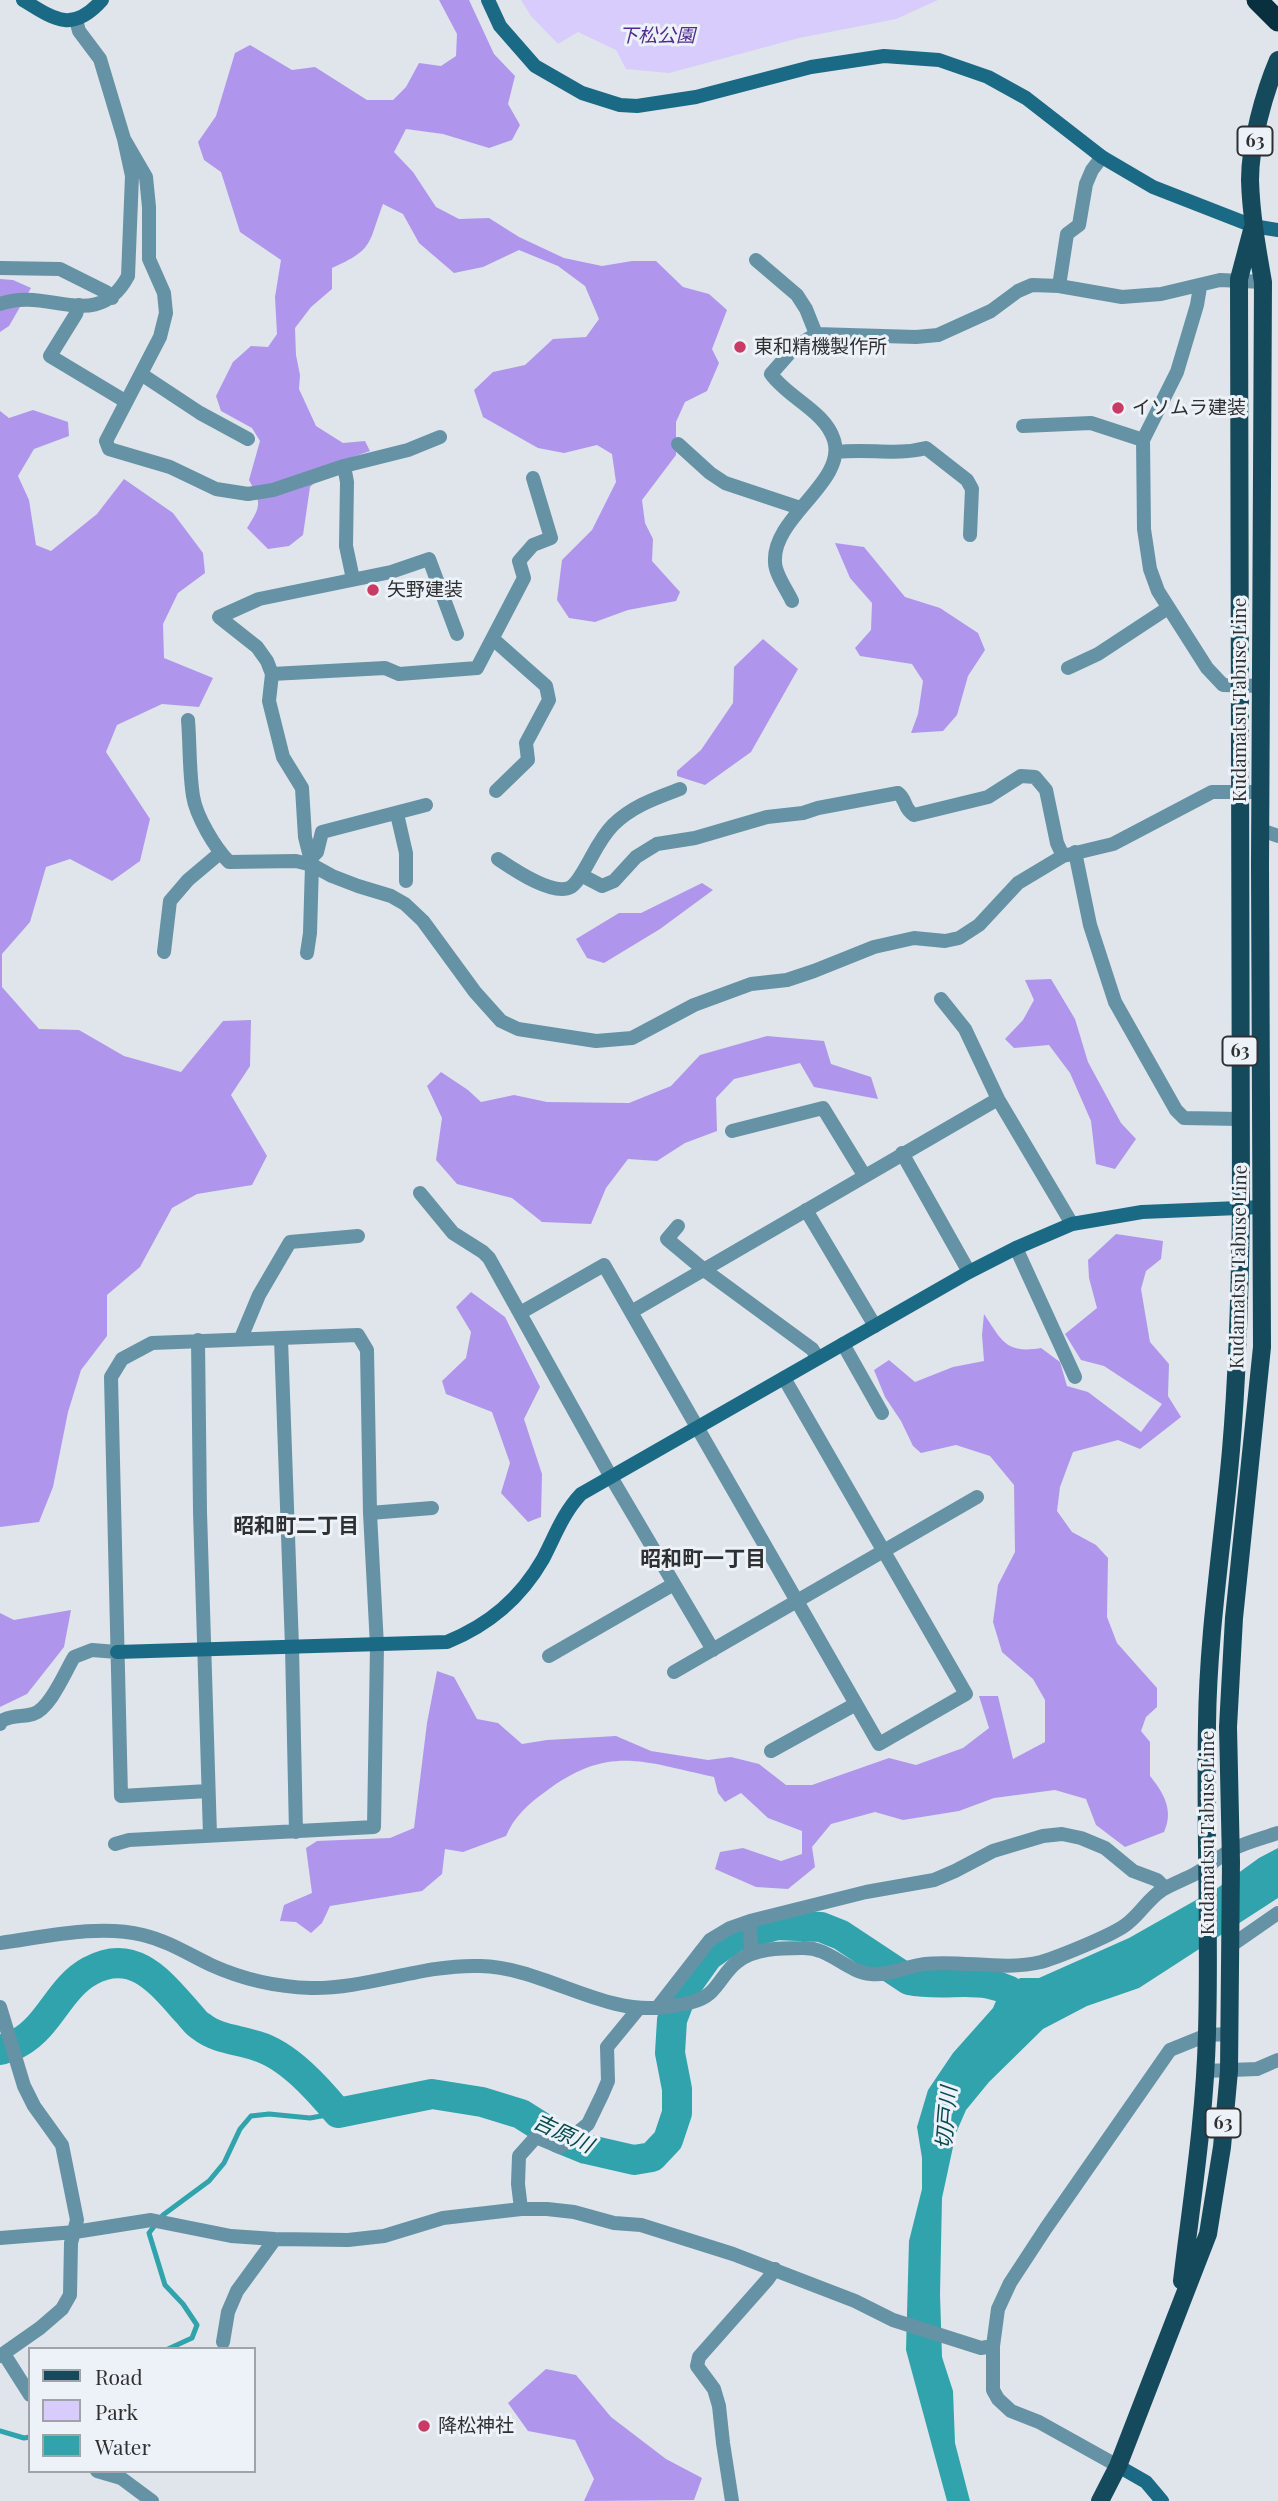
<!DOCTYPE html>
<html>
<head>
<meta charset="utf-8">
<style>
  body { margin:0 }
  #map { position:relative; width:1278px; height:2501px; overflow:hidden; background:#dfe5eb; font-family:"Playfair Display",serif }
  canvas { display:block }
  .legend { position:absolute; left:28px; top:2347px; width:228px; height:126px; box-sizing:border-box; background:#ecf2f8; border:2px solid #a0a4a9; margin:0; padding:9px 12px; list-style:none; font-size:21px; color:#2e3032 }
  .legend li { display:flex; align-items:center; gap:14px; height:35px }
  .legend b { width:35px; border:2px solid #a0a4a9 }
</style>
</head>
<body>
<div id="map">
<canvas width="1278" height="2501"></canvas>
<ul class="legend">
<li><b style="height:9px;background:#154a5d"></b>Road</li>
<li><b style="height:19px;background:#d8ccfc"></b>Park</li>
<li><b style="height:19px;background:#31a3ac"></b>Water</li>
</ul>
</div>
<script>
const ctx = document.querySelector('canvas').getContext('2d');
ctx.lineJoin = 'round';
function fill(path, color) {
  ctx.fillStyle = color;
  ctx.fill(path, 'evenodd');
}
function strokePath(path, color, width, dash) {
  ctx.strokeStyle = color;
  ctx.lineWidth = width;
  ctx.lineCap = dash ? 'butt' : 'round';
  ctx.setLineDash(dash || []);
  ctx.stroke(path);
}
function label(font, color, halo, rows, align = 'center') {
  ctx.font = font + ' "Playfair Display","Noto Sans JP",serif';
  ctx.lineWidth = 6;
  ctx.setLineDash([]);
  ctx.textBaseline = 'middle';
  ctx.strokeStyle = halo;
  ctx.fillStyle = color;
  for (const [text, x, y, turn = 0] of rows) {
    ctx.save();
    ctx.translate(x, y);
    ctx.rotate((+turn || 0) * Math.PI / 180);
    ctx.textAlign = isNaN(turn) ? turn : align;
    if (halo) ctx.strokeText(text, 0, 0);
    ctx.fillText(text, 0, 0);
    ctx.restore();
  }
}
fill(new Path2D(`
  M521,0H938L896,19L799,38L669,73L626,69L616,50L578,32L558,44L531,16Z`), '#d8ccfc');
fill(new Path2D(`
  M439,0H469L494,54L515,76L508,104L520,125L512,140L489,148L443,134L406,129L394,152L413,172L436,207L459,219L489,218L519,237L564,258L602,266L632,261H656L683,287L709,294L727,310L712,349L719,363L707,391L685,402L676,422V455L642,500L645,523L653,539L652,561L680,592L676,601L628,610L595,622L569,618L557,600L562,560L592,530L616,482L612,454L597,445L564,453L538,448L483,417L474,390L493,372L525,365L553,339L586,337L599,319L585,286L558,266L519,250L483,267L454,273L419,243L403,214L383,204C368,243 375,249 332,268V289L311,307L295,328L296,355L300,375L299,389L316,426L343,443L365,441L370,451L336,463L310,487L303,535L289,546L268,549L247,528C262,505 261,503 249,480L260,441L252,428L221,411L216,396L233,362L251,346L268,347L277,334L275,297L281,260L240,232L221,172L204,160L198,142L216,116L235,53L250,45L292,70L315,67L367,100H393L406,87L419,63L441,66L456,56L457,34Z
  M0,279L13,280L31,288L9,326L0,332Z
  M33,410L68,422L69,436L34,449L18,476L29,500L36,545L51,551L97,514L124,479L173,513L203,553L205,573L178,593L163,624L164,658L213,678L199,707L162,704L117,725L106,752L150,819L140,861L112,881L70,859L46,867L30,922L2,954V987L39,1029L79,1030L124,1056L181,1072L223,1021L251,1020L250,1066L231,1095L267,1156L252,1185L197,1194L172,1208L140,1267L107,1295V1336L81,1370L68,1412L53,1487L39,1522L0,1527V411L9,418Z
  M835,543L864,547L905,597L940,608L978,633L985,650L968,676L957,715L943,731L911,733L918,714L923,681L912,664L860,656L855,648L871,630L872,603L850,578Z
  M763,639L798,669L751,752L705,785L677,776V771L701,750L733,703L734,667Z
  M702,883L713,890L660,929L604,963L587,958L576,939L619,913H641Z
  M1051,979L1075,1019L1088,1062L1121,1123L1136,1139L1115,1169L1096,1164L1091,1121L1070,1073L1049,1045L1014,1048L1005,1039L1023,1020L1034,1000L1025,980Z
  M767,1036L824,1041L831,1064L871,1077L878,1099L814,1087L800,1063L734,1079L716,1098L717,1131L685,1143L657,1161L628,1159L606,1188L591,1224L542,1222L512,1198L457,1184L436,1160L442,1118L427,1086L441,1072L468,1090L481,1102L514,1095L547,1102L629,1103L671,1086L700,1055Z
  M1116,1234L1163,1241L1161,1259L1146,1271L1141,1289L1150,1342L1169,1364L1168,1396L1181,1417L1140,1449L1118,1440L1073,1452L1060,1487L1057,1511L1072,1532L1096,1545L1108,1558L1107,1617L1117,1643L1157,1688V1707L1146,1717L1141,1731L1150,1742V1776C1164,1793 1174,1811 1164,1832L1125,1847L1096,1825L1086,1799L1055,1790L994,1798L959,1811L903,1820L875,1812L831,1824L812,1847L815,1867L788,1889L756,1887L715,1869L720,1852L743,1848L781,1861L802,1854V1831L768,1818L741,1793L725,1802L718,1793L714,1777C643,1762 609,1744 545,1792C528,1804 514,1817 506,1836L463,1852L445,1849L442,1874L422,1891L330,1906L322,1923L311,1933L296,1922L280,1921L284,1905L312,1893L306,1848L317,1841L390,1838L414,1828L427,1723L437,1671L454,1677L477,1719L498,1723L522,1744L547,1740L616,1736L651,1751L708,1760L731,1757L759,1764L786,1785H812L889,1758L916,1765L963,1748L989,1728L979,1696H998L1013,1759L1045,1742V1700L1033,1679L1002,1652L993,1622L998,1585L1015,1552L1014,1485L990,1456L956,1445L921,1453L913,1446L901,1421L885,1397L874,1370L889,1360L915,1382L953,1367L984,1361L982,1335L984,1314C1002,1341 1006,1354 1041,1348L1060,1362L1067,1386L1088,1392L1141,1432L1162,1404L1104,1366L1081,1360L1065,1334L1097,1308L1089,1278L1088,1260Z
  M471,1292L505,1317L540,1387L524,1419L542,1474L541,1517L528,1522L501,1493L510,1463L492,1412L446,1394L442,1381L466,1358L471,1332L456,1307Z
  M71,1610L64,1647L27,1694L0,1707V1613L14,1620Z
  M546,2369L576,2375L611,2417L666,2459L702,2478L694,2500L584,2501L594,2479L575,2440L528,2431L508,2403Z`), '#af96ec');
fill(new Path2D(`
  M1278,1848V1898L1139,1988L1087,2006L1043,2029L989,2082L966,2110L956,2133L942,2198L940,2294L942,2357L953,2391L955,2443L970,2501H947L906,2350L909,2241L922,2189V2158L917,2127L928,2090L953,2053L993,2008L996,2001L1020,1978H1039L1129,1938L1219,1887L1259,1858Z`), '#31a3ac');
strokePath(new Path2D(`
  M168,2349L192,2338L197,2325L183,2304L165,2285L149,2233L163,2215L209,2181L224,2163L240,2129L251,2116L269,2114L310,2118L338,2113
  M0,2431L24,2438L30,2437`), '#31a3ac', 5);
strokePath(new Path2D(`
  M0,2050C6,2048 14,2046 20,2042C49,2026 60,1987 90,1971C134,1947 160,1982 187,2012C192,2017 196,2024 202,2027C217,2039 240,2040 257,2046C288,2055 318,2089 338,2113L432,2094L482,2102L521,2114L559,2138L586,2149L634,2160L652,2157L668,2140L677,2113V2089L670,2053L672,2020L683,1991L708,1956L735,1937L777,1925L821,1927L841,1935L909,1980C954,1989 985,1969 1027,2002`), '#31a3ac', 30);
strokePath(new Path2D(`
  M124,139L146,177L149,207V259L164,293L166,313L160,337L106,441L109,449L170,467L216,489L248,494L273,490L344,466L408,450L440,437
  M756,260L797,295L806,309L816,334
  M0,268L60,269L106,292L112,298
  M1059,286L1067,234L1079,225L1086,184L1092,170L1102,157
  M1200,287L1197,305L1177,372L1143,440L1144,529L1150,569L1158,591L1207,668L1223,685L1261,686
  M0,304C48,286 97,334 128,276L132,176L124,139L100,59L79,31L76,20
  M79,305L76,314L50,356L125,401
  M141,374L200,413L248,439
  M1023,426L1091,423L1143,440
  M678,444L710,473L725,483L800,508
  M837,452C868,448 896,456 926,448L967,480L972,489L970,535
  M344,466L347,482L346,546L353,579
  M792,601C787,590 775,574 775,562C772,517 847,482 834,440C825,411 788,398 771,374L794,348L816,334L916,337L938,335L991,311L1018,291L1032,285L1059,286L1122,297L1161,294L1220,280L1263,282
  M493,639L546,686L549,700L526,743L528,760L496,791
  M1068,668L1098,654L1168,608
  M272,674L385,668L399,674L477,668L524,578L519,561L533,545L551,538L533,478
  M188,720C190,744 189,771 193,796C196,816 215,848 229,862L296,861L312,865L332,876L358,886L391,896L405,904L423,921L475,992L501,1021L518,1029L596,1041L632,1038L694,1005L751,984L787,980L814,971L874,947L914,938L945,941L959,938L979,925L1018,883L1063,856L1113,844L1212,792H1262
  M397,814L406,853V881
  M1261,830L1278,836
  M1075,852L1090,925L1115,1002L1176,1110L1184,1118L1240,1119
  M311,858L317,852L322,832L426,805
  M498,859C513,869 553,897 571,887C574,885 579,879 581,875C592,858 599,839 613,825C632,806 656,798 680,789
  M581,875L602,886L614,881L636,857L657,844L695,838L767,817L803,813L818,808L898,793C907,800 903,808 914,815L988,797L1021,776L1035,777L1046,790L1057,843L1063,856
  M164,952L170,901L188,880L220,853
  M307,953L310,933L312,865L305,837L302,788L283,757L269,701L272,674L267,661L257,647L219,617L259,599L391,572L429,559L457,634
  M941,999L965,1029L998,1099L1072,1224
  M732,1131L823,1108L864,1175
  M902,1153L969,1272
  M420,1193L453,1233L483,1252L489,1258L611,1477L713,1650
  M806,1210L875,1326
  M678,1226L667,1239L703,1269L812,1349L818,1358
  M1016,1248L1075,1377
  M520,1313L604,1265L631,1312
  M241,1338L259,1295L290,1242L358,1236
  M281,1339L292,1647L296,1832
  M198,1340L200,1512L210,1835
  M843,1344L882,1413
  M784,1378L966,1694L879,1744L631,1312L998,1099
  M370,1513L432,1508
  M549,1656L674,1584
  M674,1672L977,1497
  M0,1724L1,1721C16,1713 21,1718 33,1714C50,1709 65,1672 74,1657L92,1650L117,1652
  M771,1751L856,1704
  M115,1844L129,1840L374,1827L377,1646L370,1513L367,1350L358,1335L152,1343L122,1359L111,1377L121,1796L208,1791
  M0,1943C45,1937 98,1924 143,1935C168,1941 188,1954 211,1965C242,1979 277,1987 311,1988C368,1989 422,1964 480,1966C543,1967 603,2016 665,2007C679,2005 699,2003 710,1993C720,1984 726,1970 737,1962C754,1948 781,1948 802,1948C830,1947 846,1972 871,1974C889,1976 907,1966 925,1964C962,1960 1004,1971 1041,1962C1058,1957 1116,1934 1128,1923C1141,1913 1148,1899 1162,1890C1172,1884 1183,1880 1193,1875C1207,1868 1219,1856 1233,1849C1247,1842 1263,1838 1278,1833
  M1229,1947L1278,1913
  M751,1954L750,1921L866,1892L934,1880L955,1871L993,1851L1043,1836L1062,1834L1081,1838L1105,1848L1133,1871L1157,1880L1165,1888
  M0,2007L24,2086L34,2106L62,2145L77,2220L71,2243L70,2295L62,2309L40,2328L0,2356
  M657,2008L710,1940L730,1928L750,1921
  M1205,2071L1257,2069L1278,2060
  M521,2209L518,2184L519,2156L536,2137L560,2147L588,2124L602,2095L608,2081L607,2047L639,2008
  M0,2238L75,2232L151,2220L231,2236L275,2239L348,2240L384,2236L443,2218L521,2209H547L574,2212L614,2223L641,2225L733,2254L855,2301L893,2320L981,2348L993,2346
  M223,2342L228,2312L237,2291L275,2239
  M4,2354L30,2395
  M1118,2466L1039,2422L1011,2411L998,2399L993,2390V2346L998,2309L1010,2283L1046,2228L1170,2050L1207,2035L1229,2034
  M97,2471L121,2478L152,2501
  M732,2501L723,2443L719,2406L714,2389L697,2366L699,2357L768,2279L775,2269`), '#6692a5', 14);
strokePath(new Path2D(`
  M23,0C55,20 73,33 102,0
  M488,0L500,26L535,66L582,93L620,105L637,106L696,97L811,67L884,56L939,60L988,77L1026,98L1102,157L1153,187L1253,226L1278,230
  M117,1652L447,1642C489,1625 520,1599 543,1559C555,1536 563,1513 581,1494L969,1272L1016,1248L1072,1224L1142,1212L1263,1207
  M1118,2466L1146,2482L1162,2501`), '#1b6a85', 14);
strokePath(new Path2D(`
  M1182,2281C1192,2198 1205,2116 1207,2033C1210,1930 1205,1827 1207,1725C1208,1632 1223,1542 1231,1450C1238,1369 1240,1288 1241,1207L1239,279L1252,230
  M1100,2501L1118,2466L1208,2234L1222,2147L1229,2071L1231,1862L1228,1727L1234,1618L1262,1347L1260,865L1263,282C1257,248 1251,215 1250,180C1250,144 1264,93 1278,60`), '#154a5d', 18);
strokePath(new Path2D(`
  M1257,0L1278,21`), '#08303e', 21);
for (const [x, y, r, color] of [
  [740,347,7,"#c93b65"],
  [1118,408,7,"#c93b65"],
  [373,590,7,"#c93b65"],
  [424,2426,7,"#c93b65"]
]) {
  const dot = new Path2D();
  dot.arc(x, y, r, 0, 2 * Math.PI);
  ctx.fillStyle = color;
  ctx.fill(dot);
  strokePath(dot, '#ecf2f8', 2.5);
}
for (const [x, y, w] of [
  [1255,141,35],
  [1240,1051,35],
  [1223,2123,35]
]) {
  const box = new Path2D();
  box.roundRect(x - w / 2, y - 14.5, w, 29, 5);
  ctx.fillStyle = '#ecf2f8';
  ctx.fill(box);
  strokePath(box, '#2e3032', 2);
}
label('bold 18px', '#2e3032', null, [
  ["63",1255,141],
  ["63",1240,1051],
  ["63",1223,2123]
]);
label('italic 19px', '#512a8d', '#ecf2f8', [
  ["下松公園",657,36]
]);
label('19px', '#2e3032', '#ecf2f8', [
  ["東和精機製作所",754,347],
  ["イソムラ建装",1132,408],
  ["矢野建装",387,590],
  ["降松神社",438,2426]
], 'left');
label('19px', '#2e3032', '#ecf2f8', [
  ["Kudamatsu Tabuse Line",1240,700,-90],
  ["Kudamatsu Tabuse Line",1239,1267,-89],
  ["Kudamatsu Tabuse Line",1208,1833,-90]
]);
label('bold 21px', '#2e3032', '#ecf2f8', [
  ["昭和町二丁目",296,1526],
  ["昭和町一丁目",703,1559]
]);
label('italic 21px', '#064b50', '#ecf2f8', [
  ["切戸川",947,2118,-85],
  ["吉原川",563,2134,25]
]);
</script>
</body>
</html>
